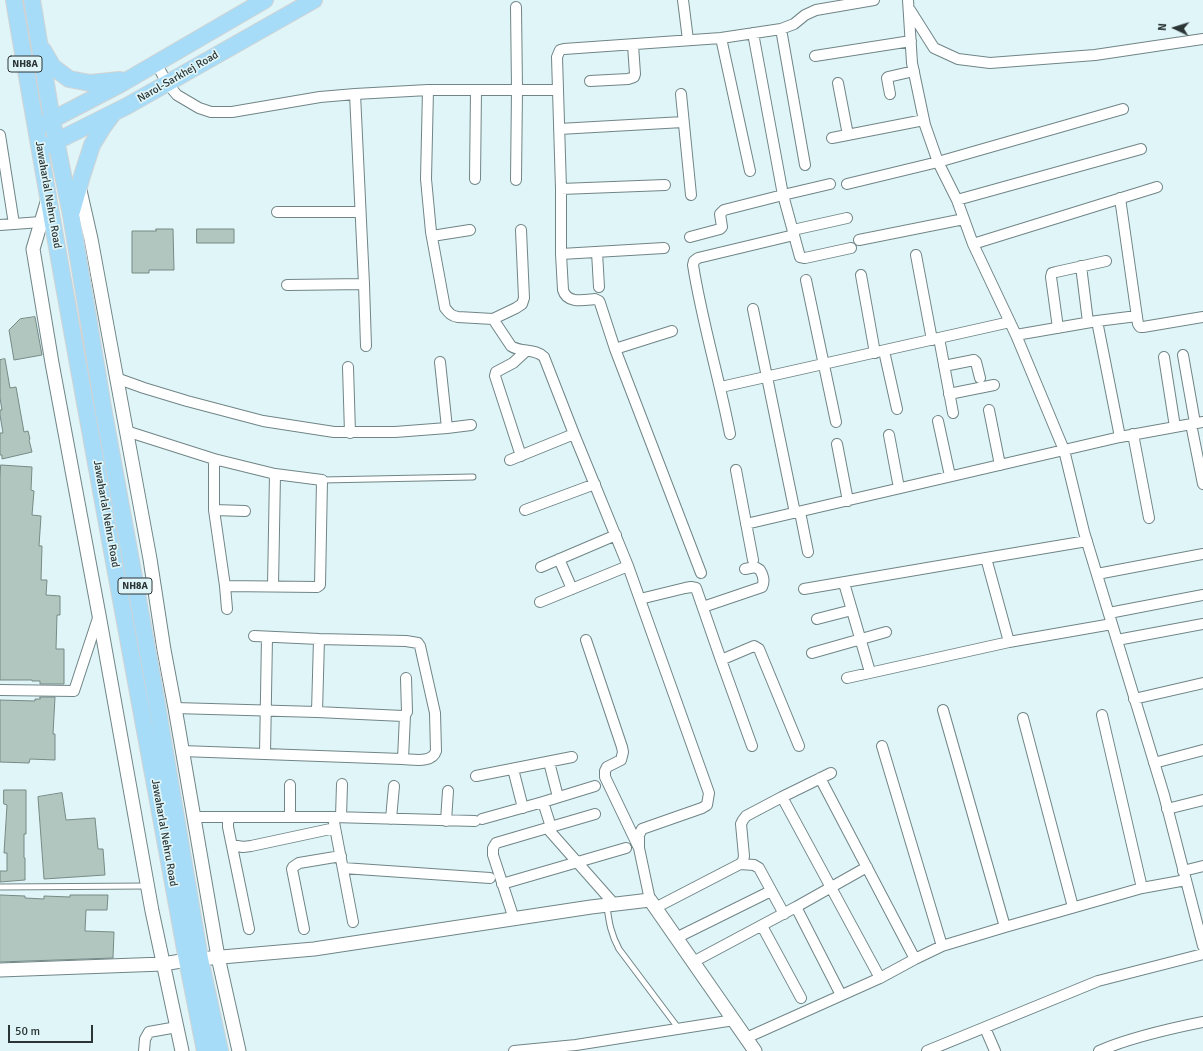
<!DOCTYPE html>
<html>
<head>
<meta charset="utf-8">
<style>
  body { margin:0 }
  #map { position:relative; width:1203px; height:1051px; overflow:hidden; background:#dff5f8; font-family:Signika,sans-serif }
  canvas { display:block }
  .north { position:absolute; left:1155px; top:8px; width:40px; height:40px; -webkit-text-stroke:3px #dff5f8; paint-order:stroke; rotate:274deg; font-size:11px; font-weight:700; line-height:16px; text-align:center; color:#2c3536 }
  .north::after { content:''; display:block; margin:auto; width:14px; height:18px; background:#2c3536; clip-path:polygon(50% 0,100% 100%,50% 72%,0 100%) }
  .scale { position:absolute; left:8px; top:1025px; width:85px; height:18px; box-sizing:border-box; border:2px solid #2c3536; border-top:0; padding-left:5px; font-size:12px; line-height:14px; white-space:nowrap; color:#2c3536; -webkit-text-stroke:3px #dff5f8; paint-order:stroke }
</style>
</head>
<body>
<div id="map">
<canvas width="1203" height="1051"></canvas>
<div class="north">N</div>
<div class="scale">50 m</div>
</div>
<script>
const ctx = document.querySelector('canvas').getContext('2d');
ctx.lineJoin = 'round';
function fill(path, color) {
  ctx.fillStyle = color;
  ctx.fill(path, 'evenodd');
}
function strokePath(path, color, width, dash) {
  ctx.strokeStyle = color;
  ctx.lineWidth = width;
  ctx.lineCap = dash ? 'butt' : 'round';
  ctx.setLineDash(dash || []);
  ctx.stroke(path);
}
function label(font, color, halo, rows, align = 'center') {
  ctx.font = font + ' Signika,sans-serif';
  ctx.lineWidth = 3.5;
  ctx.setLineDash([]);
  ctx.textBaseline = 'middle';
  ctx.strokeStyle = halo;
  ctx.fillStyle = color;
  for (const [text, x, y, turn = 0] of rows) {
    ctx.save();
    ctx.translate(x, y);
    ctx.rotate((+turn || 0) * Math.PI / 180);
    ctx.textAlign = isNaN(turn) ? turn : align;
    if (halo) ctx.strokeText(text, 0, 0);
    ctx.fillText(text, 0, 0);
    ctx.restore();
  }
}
const building = new Path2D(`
  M156,229H173L174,270H149V273H132V231H156Z
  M197,229H234V243H197Z
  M35,317L42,355L14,360L9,330L20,319Z
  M5,359L10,388L16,387L24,432L28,431L30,439L29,440L32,452L2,459V455H0V433H3L0,415V410H2L0,398V360Z
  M1,465L32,467L31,490L34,491L32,515L41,516L39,546H42L41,580H47L46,595L60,596V615H57L56,649H64V684H40V681H32V680H0V479Z
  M40,697H55L53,734H55V760L30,759L29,763L0,762V700L35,701V699H40Z
  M4,790H26V834H24V858H25V880L0,882V871H7V853H4L7,805L4,804Z
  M62,793L66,820L95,818L98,849H103L105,875L44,879L38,797Z
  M0,895L25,896V898L44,899V896L70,897V895H108L107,910H86L85,931L114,932L113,958L0,962Z`);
fill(building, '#b2c6c0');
strokePath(building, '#778a84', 1);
const service = new Path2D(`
  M322,480L473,477
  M0,887L147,886
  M607,906C609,923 611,934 619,949L679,1029`);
const minor = new Path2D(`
  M683,0L688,40
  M908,0L912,63L925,125L938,162L957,200L973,244L1016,335L1064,450L1084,532L1164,795L1203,946
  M910,10L934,48L958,59L990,63L1095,55L1203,39
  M781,29L805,165
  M753,33L783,195L830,184
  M721,38L750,171
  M815,56L911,41
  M156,63L167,83L177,95L199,108L211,112H232L320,97L355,94L364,284L287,285
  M590,81L628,79L634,77L635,74L633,45
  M838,83L848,135
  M557,90H428L426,179L431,232L445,308C449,313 451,316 458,317L493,319L511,346C521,353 535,348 544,357L574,434L628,566L709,793L707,805L702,808L642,829L639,835V848L650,900
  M355,94L428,90
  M681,94L691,195
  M890,94L887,78L888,77L914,71
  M559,129L683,122
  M0,135L14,224
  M832,138L924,120
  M475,179L476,90
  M516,180L517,89L516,7
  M847,184L938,162L1123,109
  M561,189L665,185
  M1120,198L1138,324L1140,327H1143L1203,317
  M957,200L1141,149
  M277,212H360
  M0,225L41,222
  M793,230L847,218
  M432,236L470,230
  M690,237L720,229L722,227L720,214L724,210L783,195L800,257L805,258L851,248
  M859,240L964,219
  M973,244L1157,187
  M597,252L599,287
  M561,254L664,248
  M916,255L932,340
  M1081,266L1088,322
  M861,275L875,353
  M806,280L836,422
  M364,284L366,346
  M753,309L795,513
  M493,319L516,308L522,304L524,298L521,230
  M1097,321L1120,437
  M1058,328L1051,277L1052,273L1056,272L1106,261
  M1016,335L1097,321L1137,316
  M939,338L953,413
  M615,349L672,331
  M884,351L897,409
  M1183,355L1195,423
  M1164,357L1175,427
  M440,362L447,428
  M944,366L974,360L976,362L980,378
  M348,367L350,433
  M116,378L144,388L187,401L263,421L334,432H395L447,428L471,425
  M721,387L1010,322
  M949,394L994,385
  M989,410L1000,465
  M938,421L950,476
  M1191,424L1203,484
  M126,431L214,459V510L225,586L317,587L320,585L322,480L275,474L214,459
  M730,434C719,377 702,322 693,265L694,261L698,258L794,235
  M1133,434L1149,518
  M889,435L899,488
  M837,444L848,501
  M521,456L495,376L496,372L513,363L526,351
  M510,460L574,434
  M736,470L753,560
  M214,510L245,511
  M525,510L595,484
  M800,512L808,552
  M746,524L1120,437L1203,422
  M559,559L572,589
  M541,567L616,535
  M701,573L615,349L600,303L599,301L595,299C584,300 567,304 563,290L561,254V189L557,57L560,50L564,49L721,38L781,29L794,24L805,15L816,10L874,0
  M1097,574L1203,554
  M844,583L870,672
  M225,586L227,609
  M273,586L275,474
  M804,589L986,558
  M640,599L685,588L691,587L696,588L721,660L754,646L759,649L799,746
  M540,602L628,566
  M703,607L762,587C765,581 763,575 760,570L755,567L745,569
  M1109,613L1203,595
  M817,619L852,610
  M586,640L622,747L623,752L621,760L607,767L605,771V777L638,846
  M1117,640L1203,624
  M1009,642L986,558L1087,541
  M812,653L886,632
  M721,660L752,746
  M847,678L1009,642L1112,624
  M0,690L74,691L99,615
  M1134,699L1203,683
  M175,708L317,712L403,716L405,715L407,712L406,678
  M943,710L1005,927
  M317,712L319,639
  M1102,715L1142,888
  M1023,718L1073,907
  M882,746L942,946
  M182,751L402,759C412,759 432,764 436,751L435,713L420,646L418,643L406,641L319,639L254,636
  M265,754L267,637
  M403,759L405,715
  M549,762L558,797
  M1154,763L1203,750
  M513,769L523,808
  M476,776L572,757
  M820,778L915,959
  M782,797L880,978
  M543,802L551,827
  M1167,809L1203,800
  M193,817H333L475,821
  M231,817L228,822V827L249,929
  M290,817V785
  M333,817L353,922
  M341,817L342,784
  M391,819L394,786
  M482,819L543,802L595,786
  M446,821L448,791
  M547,828L615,905
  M232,845L243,847L251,846L335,828
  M740,864L754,865L759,868L784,914
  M343,868L490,878
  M1183,871L1203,866
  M502,884L626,848
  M796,907L841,995
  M655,908L740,864L743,861L744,856L741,824L743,820L746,816L782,797L831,773
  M514,919L493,855V848L496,843L595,814
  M762,926L801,998
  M304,929L292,869L293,867L299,863L341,856
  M676,938L771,891
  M693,962L796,907L867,867
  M985,1028L995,1051
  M746,1038L880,978L915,959L942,946L1005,927L1142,888L1186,880
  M144,1051L145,1039L149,1032L177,1027
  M514,1051L576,1045L734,1020
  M927,1051L1098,981L1203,954
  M1099,1051C1132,1037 1168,1029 1203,1022`);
const tertiary = new Path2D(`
  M79,186L91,239L150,559L164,650L175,708L218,957L239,1051
  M48,199L33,249L52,363L99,615L152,911L182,1051
  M0,970L163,964L187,960L314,949L591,907L650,900L755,1051`);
const primary = new Path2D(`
  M14,0C68,321 129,640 187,960L205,1051
  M32,0L52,120L71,215L104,413L153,681L200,959L220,1051
  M43,50L53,67L69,79L90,83L120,80
  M44,124L119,85L265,0
  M49,145L127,106L314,0
  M72,211L82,176L92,145L103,127L112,115`);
strokePath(service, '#718587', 7);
strokePath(minor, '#718587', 12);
strokePath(tertiary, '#718587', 15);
strokePath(primary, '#d1d3d3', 18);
strokePath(service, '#fff', 5);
strokePath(minor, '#fff', 10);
strokePath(tertiary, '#fff', 13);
strokePath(primary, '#a7dcf8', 16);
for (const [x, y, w] of [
  [25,64,34],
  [135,586,34]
]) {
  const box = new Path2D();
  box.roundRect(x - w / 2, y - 8, w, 16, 3);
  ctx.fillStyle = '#dff5f8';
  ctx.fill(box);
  strokePath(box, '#2c3536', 1);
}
label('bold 10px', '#2c3536', null, [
  ["NH8A",25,64],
  ["NH8A",135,586]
]);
label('11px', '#2c3536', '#dff5f8', [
  ["Narol-Sarkhej Road",178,77,-30],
  ["Jawaharlal Nehru Road",48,195,80],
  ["Jawaharlal Nehru Road",106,514,80],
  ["Jawaharlal Nehru Road",164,833,80]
]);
</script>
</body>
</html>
